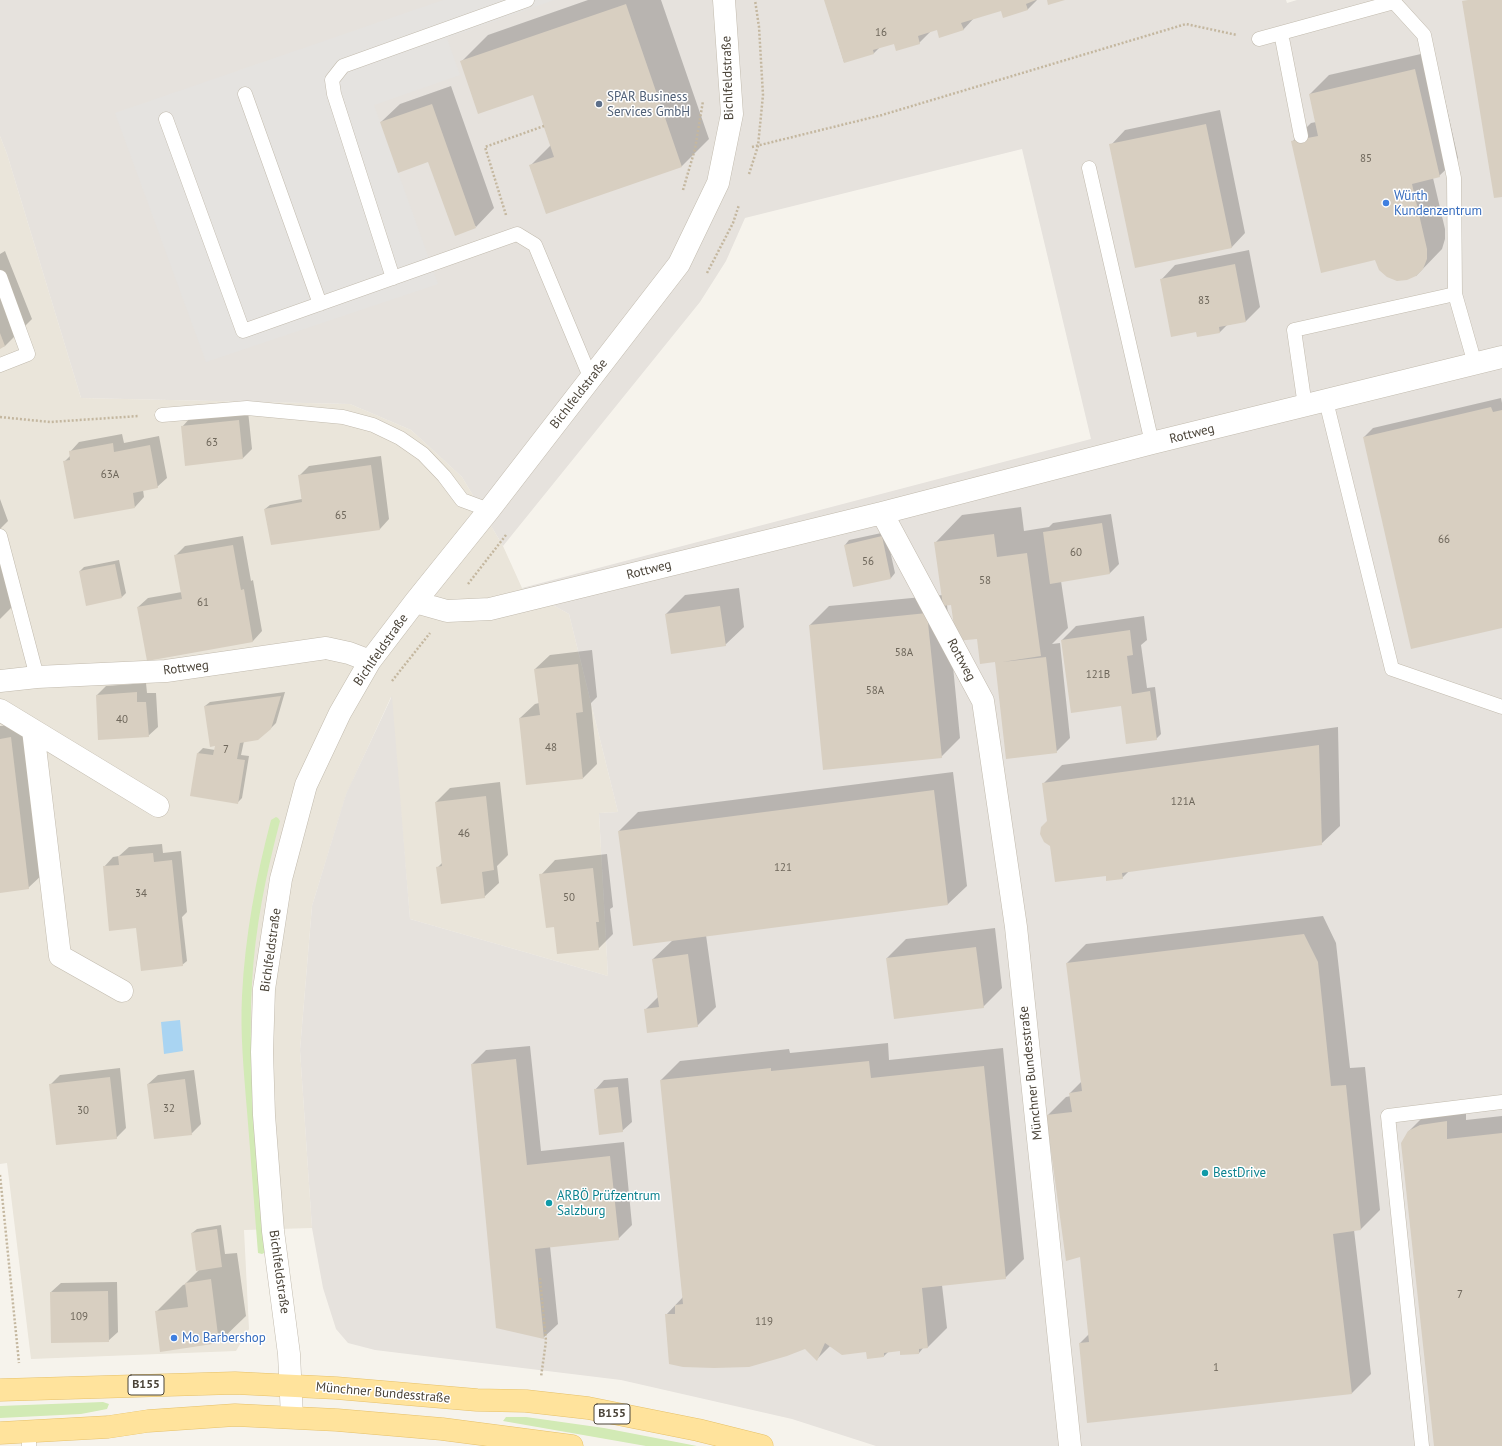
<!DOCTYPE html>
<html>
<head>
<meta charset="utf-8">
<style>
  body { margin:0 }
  canvas { display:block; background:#f6f3ec }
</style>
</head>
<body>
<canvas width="1502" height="1446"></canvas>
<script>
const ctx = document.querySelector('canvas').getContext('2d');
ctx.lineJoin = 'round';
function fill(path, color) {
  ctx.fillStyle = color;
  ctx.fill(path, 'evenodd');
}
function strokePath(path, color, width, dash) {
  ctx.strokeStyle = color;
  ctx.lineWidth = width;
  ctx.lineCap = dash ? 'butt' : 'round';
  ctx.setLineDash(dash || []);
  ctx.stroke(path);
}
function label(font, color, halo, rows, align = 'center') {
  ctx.font = font + ' "PT Sans",sans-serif';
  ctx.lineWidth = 3;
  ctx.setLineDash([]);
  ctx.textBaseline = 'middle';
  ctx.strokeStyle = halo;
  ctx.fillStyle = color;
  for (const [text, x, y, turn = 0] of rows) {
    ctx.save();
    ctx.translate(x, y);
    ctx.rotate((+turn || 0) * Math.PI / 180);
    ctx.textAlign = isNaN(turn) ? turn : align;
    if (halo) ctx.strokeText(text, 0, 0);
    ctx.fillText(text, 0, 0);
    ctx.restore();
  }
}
fill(new Path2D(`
  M0,136L7,154L81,398L350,404L411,430L462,477L503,546L522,588L569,614L618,812L599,813L608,976L410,919L391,697L346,795L312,906L300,1050L312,1228L244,1230L249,1329L236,1351L31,1359L7,1163L0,1164Z`), '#eae5da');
fill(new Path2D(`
  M0,0H1286L1287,3L1297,0H1502V1446H876L792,1419L621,1380L375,1350L348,1343L336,1329L323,1288L312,1228L300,1050L312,906L346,794L392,696L410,919L608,976L599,813L618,812L569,614L522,588L1091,439L1022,149L745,218L726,261L700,302L503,546L462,477L411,430L350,404L81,398L7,154L0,136Z`), '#e6e2dd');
fill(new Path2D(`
  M276,817L278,818L280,821C266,874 255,928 252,983C249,1030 252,1078 256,1125C259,1168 263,1210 266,1252L262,1254L258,1253C254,1206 251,1158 247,1111C244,1073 240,1034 242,996C245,936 256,877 271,820Z
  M103,1402L109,1404L107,1409L81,1414L0,1418V1406Z
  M506,1417H526L604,1428L697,1446H646L503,1421Z`), '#d2eab5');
fill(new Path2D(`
  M443,0H554L447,38L460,75L374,105L438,284L206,362L115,113Z`), '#e5e3e0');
fill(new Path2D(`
  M180,1020L183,1051L164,1054L161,1022Z`), '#a9d4f2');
fill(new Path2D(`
  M588,0H661L709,139L682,166L547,213L530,166L551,145L534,94L461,62L488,35Z
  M825,0H1037L1027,10H1002L974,18L963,30L938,29L931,31L919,43L895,42L881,46L874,53L844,62Z
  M1434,51L1458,158L1439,176L1433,178L1445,229V239L1442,249L1416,276L1376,259L1292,142L1311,123L1316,122L1310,94L1329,75Z
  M451,86L494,208L476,227L429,161L381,122L400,104Z
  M1220,110L1245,233L1231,248L1111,145L1125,130Z
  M1249,250L1260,307L1246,321L1227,325L1220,332L1198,336L1197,331L1161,280L1175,265Z
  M5,251L32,319L5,346L0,348V254Z
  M1501,398L1502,403V627L1364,437L1373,428Z
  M248,411L252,449L243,458L182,427L191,417Z
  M122,434L124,443L159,436L167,478L157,487L143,490L144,497L135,507L64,462L71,455L70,452L79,442Z
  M381,456L389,519L380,529L265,509L270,505L302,499L299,476L309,466Z
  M0,499L8,521L0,529Z
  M1021,507L1024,531L1049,527L1053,523L1111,514L1119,564L1110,573L1061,581L1068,628L1052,644L1060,643L1070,738L1056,752L978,637L952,604L947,605L960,738L941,757L810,625L829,606L943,595L936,542L962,515Z
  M886,532L895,573L891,578L854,586L845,545L849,540Z
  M243,536L251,581L253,580L262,631L253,641L148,660L138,607L148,598L182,592L175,556L185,546Z
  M0,556L17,602L0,619Z
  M119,560L126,593L122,597L80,571L84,567Z
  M739,588L744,627L725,645L666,614L685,595Z
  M1144,616L1147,640L1141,645L1147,688L1155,687L1161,734L1156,739L1122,705L1062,640L1076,626Z
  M592,650L597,697L591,703L597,764L583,778L520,718L535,704L539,703L535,669L550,655Z
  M146,683L147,693H156L158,727L148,736L97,695L106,686Z
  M285,692L276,723L271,728L244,741L241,755L249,756L242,798L237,803L191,795L198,753L203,748L215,750L216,745L205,706L210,702Z
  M25,724L43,874L28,888L0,892V726Z
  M1338,727L1340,826L1321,844L1129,871L1122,878L1106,874L1048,822L1043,784L1062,765Z
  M953,772L967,886L948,904L706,935L716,1007L697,1026L645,1010L658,997L653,959L673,940L619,831L638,812Z
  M500,782L508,855L497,866L499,883L484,897L438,867L443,862L436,802L450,788Z
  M162,844L163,853L181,851L187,912L182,917L187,961L182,965L137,928L104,867L113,857L119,856L129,847Z
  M607,854L613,907L610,909L613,934L598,949L555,926L541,875L555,860Z
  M1323,916L1336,943L1350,1068L1365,1067L1380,1210L1361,1229L1354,1230L1371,1374L1352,1393L1088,1422L1080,1343L1089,1334L1081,1256L1047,1116L1066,1097L1071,1096L1070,1093L1082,1081L1067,963L1086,944Z
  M995,928L1002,988L983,1007L887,958L906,939Z
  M888,1043L889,1060L1003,1048L1024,1259L1005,1278L942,1285L947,1328L928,1347H924L919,1353L901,1350L889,1351L884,1356L867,1351L830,1346L817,1359L805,1348L666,1315L683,1297L661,1080L680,1061L789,1049L790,1053Z
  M530,1046L541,1151L624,1142L632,1225L618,1239L550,1246L558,1324L543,1338L472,1064L486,1050Z
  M120,1068L126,1128L116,1138L50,1085L60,1075Z
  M194,1070L201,1124L191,1134L148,1084L158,1075Z
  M628,1078L632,1122L622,1131L595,1090L604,1080Z
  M1466,1103V1120L1502,1116V1446H1435L1409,1131L1428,1112Z
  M221,1225L225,1254L237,1253L246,1316L219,1342L156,1312L183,1285L186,1284V1283L200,1269L192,1233L197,1229Z
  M117,1282L118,1332L108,1341L51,1292L61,1283Z`), '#0003');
fill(new Path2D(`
  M824,0H1036L1026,4L1028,10L1003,18L1001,11L961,23L964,30L939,38L937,30L918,36L920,44L896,51L894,44L873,50L874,54L844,63Z
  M1047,0H1065L1048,5Z
  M1468,0H1502V197L1494,198L1462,1Z
  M626,4L682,167L546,214L529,165L554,157L533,95L478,114L460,61Z
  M1415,69L1440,177L1412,184L1427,249V259L1423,269L1416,276L1407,280L1397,281L1387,277L1379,270L1375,260L1321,273L1291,141L1318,136L1309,94Z
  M432,104L476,228L455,236L428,162L398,173L380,122Z
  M1206,124L1232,248L1135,268L1109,144Z
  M1235,264L1246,322L1219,327L1220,333L1197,337L1196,332L1171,337L1160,279Z
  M0,333L5,346L0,349Z
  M1491,407L1493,412L1502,410V628L1411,649L1363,437Z
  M239,420L243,459L185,466L181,426Z
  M113,443L114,452L150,445L158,488L133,493L135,508L74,519L63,461L70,460L69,451Z
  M371,465L380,530L271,545L264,509L302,502L298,475Z
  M1102,523L1110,574L1050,584L1043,532Z
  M994,534L997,557L1027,553L1041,656L1002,662L1046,657L1057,753L1006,759L995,662L980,664L977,639L956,641L951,605L943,606L934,542Z
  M882,536L891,579L853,587L844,545Z
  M233,545L241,590L244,589L253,642L147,661L137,607L182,599L174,555Z
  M115,564L122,598L86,606L79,571Z
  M720,606L726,646L671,654L665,614Z
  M927,613L942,758L823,770L809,625Z
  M1130,630L1133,655L1127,656L1132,694L1150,691L1157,740L1126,744L1121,706L1071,713L1061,640Z
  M578,664L583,712L576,713L583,779L526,785L519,718L540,715L534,669Z
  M137,692V702H146L149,737L98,740L96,695Z
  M281,696L271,729L258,740L240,743L237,759L245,760L238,804L190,796L197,753L213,755L215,746L210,747L204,706Z
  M11,737L29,889L0,893V739Z
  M1319,745L1322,845L1122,873L1123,879L1106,881V876L1055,882L1050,846L1044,842L1040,834L1041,827L1047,821L1042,783Z
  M934,790L948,905L633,946L618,831Z
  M486,796L494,870L482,872L485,898L441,904L436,867L442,866L435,802Z
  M153,853L154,862L172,860L183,966L141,971L136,928L109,931L103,866L119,865L118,856Z
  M593,868L599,922H596L599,950L557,954L554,927L546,928L539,874Z
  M1304,934L1318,962L1331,1086L1346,1085L1361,1230L1333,1234L1352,1394L1087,1423L1079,1343L1089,1342L1080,1257L1066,1261L1046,1115L1072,1112L1069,1093L1082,1091L1066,963Z
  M976,947L984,1008L894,1019L886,958Z
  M688,954L698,1027L647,1033L644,1009L659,1007L652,959Z
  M516,1059L527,1165L610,1156L619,1240L535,1249L544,1339L496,1328L471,1064Z
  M869,1061L871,1078L984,1066L1006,1279L922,1288L928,1348L919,1349V1354L900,1355V1351L884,1353V1357L867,1359L866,1352L842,1355L825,1343L817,1361L805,1349L787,1356L749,1367L714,1368L683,1367L669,1364L665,1314H675V1305L683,1304L660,1080L771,1068V1071Z
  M110,1077L117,1139L56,1145L49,1084Z
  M185,1079L192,1135L154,1139L147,1084Z
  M618,1087L623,1132L599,1135L594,1089Z
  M1447,1121V1139L1502,1133V1446H1434L1401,1143L1408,1131L1420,1125Z
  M217,1229L222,1267L196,1271L191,1233Z
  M211,1279L219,1343L160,1352L155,1311L188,1307L185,1283Z
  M108,1291L109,1342L51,1343L50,1292Z`), '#d8cfc1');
const lane = new Path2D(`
  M1281,33L1301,136
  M1259,39L1394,2L1424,35L1454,178L1455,294L1294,330L1305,406
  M245,94L320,304
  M166,119L243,331L517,234L535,245L591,379
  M1089,168L1152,443
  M0,277L28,354L0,365
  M393,278L334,94L332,80L343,66L527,0
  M1455,294L1475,364
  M1326,401L1392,669L1502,707
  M162,415L247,408L343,417L373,425L400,438L423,454L444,476L462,500L489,510
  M0,536L37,677
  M29,1431V1446
  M1422,1446L1388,1116L1502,1102`);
const street = new Path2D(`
  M882,513L983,701L1016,927L1070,1446
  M415,602L447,611L490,609L882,513L1152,443L1502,357
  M0,681L37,677L166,671L326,648L349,653L370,661
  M0,710L158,806
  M33,730L60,956L122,991
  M292,1417L289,1354L273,1231L264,1115L262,1052L264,989L281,879L306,785L340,713L370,661L415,602L489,510L679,264L718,183L732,114L724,0`);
const primary = new Path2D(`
  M0,1390L235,1383L336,1388L477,1400L526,1401L588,1408L698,1430L762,1446
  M0,1433L108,1427L148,1421L235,1415L337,1420L442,1429L572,1446`);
strokePath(lane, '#c2bbae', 15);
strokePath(street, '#c2bbae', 23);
strokePath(primary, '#e6c16a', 23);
strokePath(new Path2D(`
  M752,147L882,115L1186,24L1237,35
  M749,174L758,146L763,95L759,27L755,0
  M683,190L695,149L703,101
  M506,215L485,147L544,126
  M707,273L733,223L739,205
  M0,417L50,422L139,416
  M468,584L506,535
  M392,681L430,633
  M0,1175L19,1363
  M540,1278L546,1341L541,1377`), '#c4b79f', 2.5, [2, 2]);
strokePath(lane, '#fff', 14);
strokePath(street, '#fff', 22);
strokePath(primary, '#ffe39c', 22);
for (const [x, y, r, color] of [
  [599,104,4,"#5c6f8a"],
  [1386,203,4,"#3f7fe0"],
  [1205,1173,4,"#0f9aa8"],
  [549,1203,4,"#0f9aa8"],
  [174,1338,4,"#3f7fe0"]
]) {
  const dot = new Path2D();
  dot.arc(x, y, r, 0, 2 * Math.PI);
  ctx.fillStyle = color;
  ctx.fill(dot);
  strokePath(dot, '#fff', 1.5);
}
label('11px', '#6e675b', null, [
  ["16",881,33],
  ["85",1366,159],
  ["83",1204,301],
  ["63",212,443],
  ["63A",110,475],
  ["65",341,516],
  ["66",1444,540],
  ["60",1076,553],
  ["56",868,562],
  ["58",985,581],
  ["61",203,603],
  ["58A",904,653],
  ["121B",1098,675],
  ["58A",875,691],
  ["40",122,720],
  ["48",551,748],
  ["7",226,750],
  ["121A",1183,802],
  ["46",464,834],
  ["121",783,868],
  ["34",141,894],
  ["50",569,898],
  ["32",169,1109],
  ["30",83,1111],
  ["7",1460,1295],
  ["109",79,1317],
  ["119",764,1322],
  ["1",1216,1368]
]);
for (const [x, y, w] of [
  [146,1385,36],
  [612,1414,36]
]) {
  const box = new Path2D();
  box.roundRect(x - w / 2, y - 10, w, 20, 3);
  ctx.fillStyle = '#fff';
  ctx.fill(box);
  strokePath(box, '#4b4439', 1);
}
label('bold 12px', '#4b4439', null, [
  ["B155",146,1385],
  ["B155",612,1414]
]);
label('13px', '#4b4439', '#fff', [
  ["Bichlfeldstraße",728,78,-92],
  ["Bichlfeldstraße",579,394,-52],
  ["Rottweg",1192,434,-14],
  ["Rottweg",649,570,-14],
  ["Bichlfeldstraße",381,650,-55],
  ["Rottweg",961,660,62],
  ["Rottweg",186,668,-7],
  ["Bichlfeldstraße",271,950,-82],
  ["Münchner Bundesstraße",1031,1073,-96],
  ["Bichlfeldstraße",279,1272,82],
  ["Münchner Bundesstraße",383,1393,5]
]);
label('13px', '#4e5e75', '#fff', [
  ["SPAR Business",607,97],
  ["Services GmbH",607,112]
], 'left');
label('13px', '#366cbe', '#fff', [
  ["Würth",1394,196],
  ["Kundenzentrum",1394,211],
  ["Mo Barbershop",182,1338]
], 'left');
label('13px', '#0d838f', '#fff', [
  ["BestDrive",1213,1173],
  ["ARBÖ Prüfzentrum",557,1196],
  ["Salzburg",557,1211]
], 'left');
</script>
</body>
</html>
